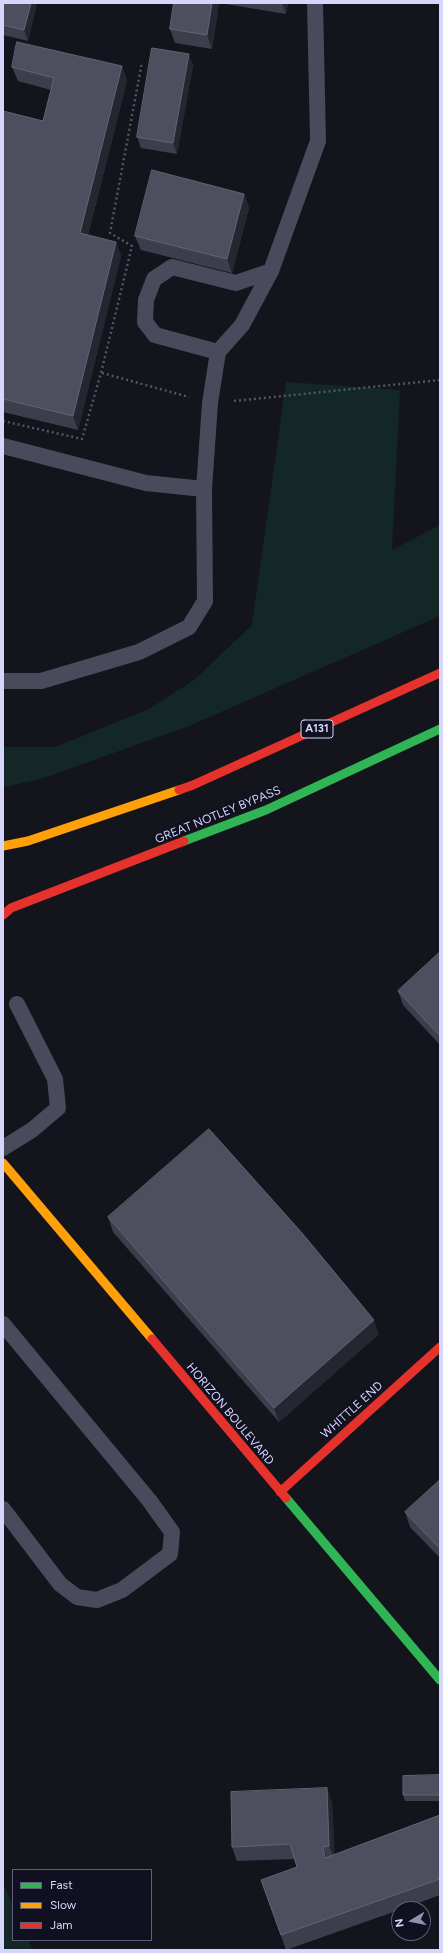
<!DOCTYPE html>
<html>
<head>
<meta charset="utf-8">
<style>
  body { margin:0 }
  #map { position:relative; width:443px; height:1953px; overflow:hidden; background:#14141d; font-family:Figtree,sans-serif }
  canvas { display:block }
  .frame { position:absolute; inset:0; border:4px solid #d6d5fb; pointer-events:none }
  .legend { position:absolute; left:12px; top:1869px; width:140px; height:72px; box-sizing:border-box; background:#111021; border:1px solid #605f78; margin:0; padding:5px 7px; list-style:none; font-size:12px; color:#d6d5fb }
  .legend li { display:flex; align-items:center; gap:8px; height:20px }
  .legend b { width:20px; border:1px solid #605f78 }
  .north { position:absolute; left:391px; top:1901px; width:40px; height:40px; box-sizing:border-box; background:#111021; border:1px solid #605f78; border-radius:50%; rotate:260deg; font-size:11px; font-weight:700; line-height:16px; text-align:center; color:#d6d5fb }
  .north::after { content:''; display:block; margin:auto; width:14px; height:18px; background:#9291ad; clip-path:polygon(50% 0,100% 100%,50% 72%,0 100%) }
</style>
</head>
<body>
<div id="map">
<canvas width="443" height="1953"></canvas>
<div class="frame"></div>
<ul class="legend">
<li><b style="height:5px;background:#30b455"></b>Fast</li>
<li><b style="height:5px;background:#ff9f0a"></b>Slow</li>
<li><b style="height:5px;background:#e5322d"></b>Jam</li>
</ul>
<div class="north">N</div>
</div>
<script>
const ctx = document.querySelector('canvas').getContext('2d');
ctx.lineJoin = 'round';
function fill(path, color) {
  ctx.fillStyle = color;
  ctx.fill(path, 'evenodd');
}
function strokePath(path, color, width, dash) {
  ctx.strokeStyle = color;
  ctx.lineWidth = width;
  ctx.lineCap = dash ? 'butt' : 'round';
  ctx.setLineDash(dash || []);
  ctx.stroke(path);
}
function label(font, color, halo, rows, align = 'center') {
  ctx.font = font + ' Figtree,sans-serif';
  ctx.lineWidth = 3.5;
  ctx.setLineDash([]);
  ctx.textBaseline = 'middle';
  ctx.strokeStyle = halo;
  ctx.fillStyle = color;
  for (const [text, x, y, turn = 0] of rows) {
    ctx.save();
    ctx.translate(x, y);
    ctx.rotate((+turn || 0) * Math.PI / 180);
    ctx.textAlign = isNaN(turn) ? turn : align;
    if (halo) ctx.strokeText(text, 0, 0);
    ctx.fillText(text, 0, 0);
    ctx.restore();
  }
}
fill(new Path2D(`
  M286,382L400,390L392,550L440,525V616L189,726L41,779L3,787V747H55L149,709L194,680L252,625Z
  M3,1882L13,1906V1940H28L32,1950H3Z`), '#142727');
strokePath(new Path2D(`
  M102,373L189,397
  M234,401L440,380
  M3,421L82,439L101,373L132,246L110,233L142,62`), '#4c5963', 2.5, [2, 3]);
strokePath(new Path2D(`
  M218,352L242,325L271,271
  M3,446L146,483L204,489
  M3,681H41L139,652L189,627L205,601L204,489L210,403L218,352L155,335L145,322L146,300L154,279L172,267L236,283L271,271L318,141L315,3
  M3,1148L32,1130L58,1108L55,1079L17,1004
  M3,1324L149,1500L172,1532L170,1554L122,1590L97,1600L77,1597L60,1584L3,1509`), '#4a4a5d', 16);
strokePath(new Path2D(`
  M184,841L266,810L440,729
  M286,1498L440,1680`), '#30b455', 9);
strokePath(new Path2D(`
  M3,846L28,841L179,790
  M3,1163L152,1339`), '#ff9f0a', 9);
strokePath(new Path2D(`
  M179,790L193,785L440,673
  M3,915L11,908L184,841
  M152,1339L286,1498
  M280,1492L440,1347`), '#e5322d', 9);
fill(new Path2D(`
  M3,3H37L28,41L3,35Z
  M174,3H288L286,14L219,3L212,49L175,43L170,29Z
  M193,65L177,154L141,148L137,137Z
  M122,66L127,81L88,235L116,242L121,256L78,430L3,412V111L43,121L51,90L18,81L12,67Z
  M244,194L249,208L232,273L141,250L135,236Z
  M440,952V1045L403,1005L398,991Z
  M108,1217L379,1334L279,1422L113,1232Z
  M440,1480V1558L410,1527L405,1512Z
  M440,1775V1801H405L403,1795Z
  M332,1802L334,1855L440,1815V1895L402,1909H399V1910L286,1950L261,1880L297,1867L294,1859L237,1861L232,1847Z`), '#3d3d4c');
fill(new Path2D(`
  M31,3H37L28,41L24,30Z
  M212,3H219L212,49L207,35Z
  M282,3H288L286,14Z
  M189,54L193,65L177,154L173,143Z
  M122,66L127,81L85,247L80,233Z
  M244,194L249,208L232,273L227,259Z
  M116,242L121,256L78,430L73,416Z
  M374,1320L379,1334L279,1422L274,1408Z
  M327,1788L332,1802L335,1861L329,1846Z
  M323,1847L328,1861L325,1858Z`), '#262631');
const building = new Path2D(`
  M3,3H31L24,30L3,25Z
  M174,3H212L207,35L170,29Z
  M17,42L122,66L80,233L116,242L73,416L3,399V111L43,121L54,78L12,67Z
  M152,48L189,54L173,143L137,137Z
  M152,170L244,194L227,259L135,236Z
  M440,952V1036L398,991Z
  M209,1129L302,1233L374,1320L274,1408L108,1217Z
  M440,1480V1549L405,1512Z
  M440,1775V1795H403V1776Z
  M327,1788L329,1846L323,1847L325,1858L440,1815V1879L281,1935L261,1880L297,1867L290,1844L232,1847L231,1792Z`);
fill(building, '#4e4e5f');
strokePath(building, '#636377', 1);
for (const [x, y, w] of [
  [317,729,32]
]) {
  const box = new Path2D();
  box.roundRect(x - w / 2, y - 9, w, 18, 3);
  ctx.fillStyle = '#111021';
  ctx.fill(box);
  strokePath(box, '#d6d5fb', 1);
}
label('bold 11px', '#d6d5fb', null, [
  ["A131",317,729]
]);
label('12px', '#d6d5fb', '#111021', [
  ["GREAT NOTLEY BYPASS",218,815,-22],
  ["WHITTLE END",352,1410,-42],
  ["HORIZON BOULEVARD",230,1414,50]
]);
</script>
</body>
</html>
